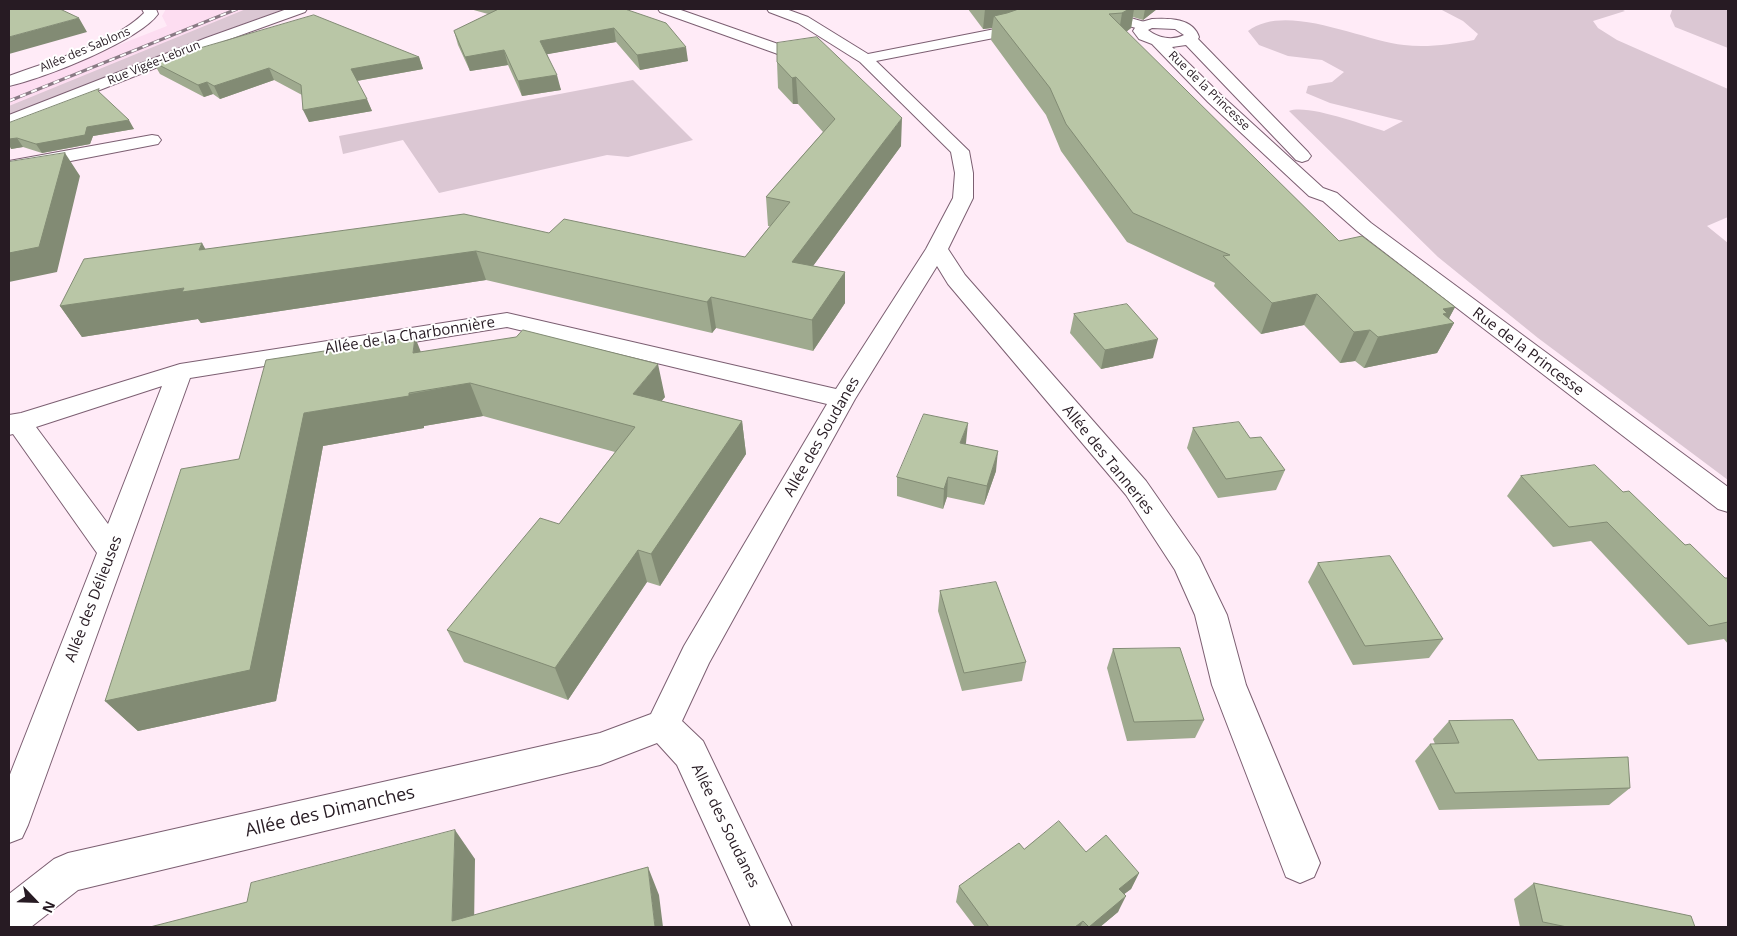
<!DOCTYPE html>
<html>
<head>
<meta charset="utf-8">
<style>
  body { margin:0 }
  #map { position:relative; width:1737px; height:936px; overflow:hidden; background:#ffebf7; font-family:"Open Sans",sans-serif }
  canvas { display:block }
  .frame { position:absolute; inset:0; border:10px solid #271b23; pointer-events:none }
  .north { position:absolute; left:10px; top:876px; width:50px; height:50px; -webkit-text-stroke:4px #fff; paint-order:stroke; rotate:114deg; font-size:14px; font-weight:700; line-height:20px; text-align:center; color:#271b23 }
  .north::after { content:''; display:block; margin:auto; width:18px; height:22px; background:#271b23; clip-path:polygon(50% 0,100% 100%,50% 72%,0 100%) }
</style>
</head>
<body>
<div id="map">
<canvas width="1737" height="936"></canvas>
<div class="frame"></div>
<div class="north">N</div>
</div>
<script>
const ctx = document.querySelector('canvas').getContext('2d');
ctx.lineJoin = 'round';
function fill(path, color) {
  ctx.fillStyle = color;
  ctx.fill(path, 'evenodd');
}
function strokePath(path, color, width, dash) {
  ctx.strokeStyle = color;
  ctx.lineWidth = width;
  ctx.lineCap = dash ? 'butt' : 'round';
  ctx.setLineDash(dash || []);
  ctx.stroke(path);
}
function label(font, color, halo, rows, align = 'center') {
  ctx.font = font + ' "Open Sans",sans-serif';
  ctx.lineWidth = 4;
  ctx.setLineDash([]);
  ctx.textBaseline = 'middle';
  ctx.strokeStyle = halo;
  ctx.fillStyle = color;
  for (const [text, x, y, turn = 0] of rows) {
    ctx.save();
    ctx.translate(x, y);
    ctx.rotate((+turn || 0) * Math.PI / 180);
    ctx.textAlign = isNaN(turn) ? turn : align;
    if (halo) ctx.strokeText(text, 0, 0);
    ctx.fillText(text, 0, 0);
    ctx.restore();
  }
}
fill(new Path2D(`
  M166,9H285L9,112V88L167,26L162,16Z`), '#fdddf1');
fill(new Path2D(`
  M246,9H285L185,45L9,116V106Z
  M1440,9H1621L1625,11L1593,21L1598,28L1617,40L1728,89V217L1707,226L1728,243V480L1538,338L1438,257L1289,111C1308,104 1363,125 1384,131L1403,121L1330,103L1306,93L1308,86L1332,82L1344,72L1322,60L1288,56L1259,45L1248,31C1286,2 1360,40 1404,45C1427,48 1452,44 1474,40L1478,34L1463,21Z
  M1676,9H1728V48L1675,27L1670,16L1672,10Z
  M633,80L693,140L628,157L607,155L439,193L403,140L343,154L339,136Z`), '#dbc7d3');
const minor = new Path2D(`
  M142,9H156L158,14C139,41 42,79 9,86V76C49,61 113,44 144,13Z
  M287,9H307L305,12L216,44L9,126V115L206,38Z
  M658,9H678L781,45L814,42L819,44L822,47L819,50L814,52L780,55L775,53L660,12Z
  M767,9H786L808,17L868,54L995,29L1047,9H1066L1064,12L1004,36L876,61L969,151L973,173V198L948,249L965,275L1146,481L1199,557L1227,615L1246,685L1320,863L1314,877L1300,883L1286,877L1212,685L1195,615L1175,570L1126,495L948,284L937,266L855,399L709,663L682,721L703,741L792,927H751L677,765L657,743L600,765L78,890L31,927H9V894L54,859L68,853L600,733L651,714L684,646L827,404L507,327L190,378L28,825L22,838L9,843V777L97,553L13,434L9,435V415L21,413L180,364L507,313L836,389L926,249L953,198L955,173L951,152L860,62L798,23L769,12ZM162,386L108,524L36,427Z
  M1077,9H1099L1148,23L1150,26L1148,29L1143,30L1079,12Z
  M152,135L158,136L161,140L158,144L9,173V161Z`);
const tertiary = new Path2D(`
  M1152,19C1169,18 1193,18 1199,37L1198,39L1308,152L1311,156L1308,160L1302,162L1296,160L1186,45L1172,47L1220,94L1323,188L1337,193L1371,223L1728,487V512L1718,509L1357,231L1323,201L1309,196L1208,102L1152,44L1139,39L1133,31L1138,23ZM1152,28L1175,29L1184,35C1172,41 1158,38 1148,30Z`);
strokePath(minor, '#7c5f72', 2);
strokePath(tertiary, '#7c5f72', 2);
fill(minor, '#fff');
fill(tertiary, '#fff');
const rail = new Path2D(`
  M9,101L237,9`);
strokePath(rail, '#897a84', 3);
strokePath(rail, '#fff', 2, [6]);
fill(new Path2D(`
  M470,9H625L688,61L640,70L616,42L547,54L561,90L522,96L508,65L470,71L458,45L454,31L488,14Z
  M968,9H1157L1143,20L1133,17L1131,28L1126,32L1339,241L1455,307L1449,318L1454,323L1437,353L1364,368L1355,361L1340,363L1304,325L1261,334L1214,286L1215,283L1127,242L1061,151L1046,115L991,40L992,28L983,29Z
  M419,57L423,69L357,81L372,111L309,122L302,95L274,80L220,99L213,94L204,97L160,74L153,62Z
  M777,62L901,146L813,266L845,272V303L813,351L716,328L712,333L486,280L201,323L198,319L82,337L60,306L205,249L549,233L745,257L770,226H768L766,197L823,132L798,104H793L778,88Z
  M104,97L134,129L93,136L90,144L42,153L23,147L11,149L9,123Z
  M1074,314L1153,358L1101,369L1070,333Z
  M421,352L665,397L661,401L742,421L746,454L660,586L647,582L568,700L464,662L447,630L559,524L615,452L483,416L424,426V428L323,446L276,701L138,731L105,701L239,459Z
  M1193,428L1250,438L1285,470L1276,490L1218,498L1187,448Z
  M966,443L965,444L996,471L984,505L947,497L943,509L897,496V477Z
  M1521,476L1623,492L1725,578H1728V644L1724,639L1688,645L1591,541L1553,547L1507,496Z
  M1318,563L1443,639L1429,658L1353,665L1308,582Z
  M940,591L1026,662L1022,681L962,691L938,611Z
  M1113,649L1204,720L1195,738L1127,741L1107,668Z
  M1449,721L1538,760L1630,788L1609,805L1439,810L1415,761L1430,744H1435L1433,739Z
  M1024,849L1086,852L1139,873L1131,889L1124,894L1118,912L1100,927H975L956,902L959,886Z
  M1534,883L1695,927H1520L1514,899Z`), '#9faa8f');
fill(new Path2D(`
  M985,9H1042L994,16L992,28L983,29Z
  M1129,9H1134L1131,28L1118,38L1122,13Z
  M1145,9H1157L1143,20Z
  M79,18L87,32L9,54V37Z
  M614,28L616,42L543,55L540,41Z
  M686,47L688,61L640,70L637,55Z
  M504,50L508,65L470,71L465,57Z
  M419,57L423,69L356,81L351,69Z
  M269,68L274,80L220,99L214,86Z
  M557,75L561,90L522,96L518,81Z
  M796,77L798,104H793L792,78Z
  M207,82L213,94L204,97L198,85Z
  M367,99L372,111L309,122L303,110Z
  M902,118L901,146L794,292L792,262Z
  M129,120L134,129L93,136L90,144L42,153L36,144L87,127Z
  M17,138L23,147L11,149L9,145V139Z
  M65,153L80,176L57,272L9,282V253Z
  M202,243L219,273L199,250Z
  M476,251L486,280L201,323L198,319L82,337L60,306L184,288Z
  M845,272V303L813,351L812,320Z
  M1317,294L1304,325L1261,334L1272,303Z
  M711,297L716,328L712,333L707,302Z
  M1455,307L1446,324L1454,323L1437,353L1364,368L1378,337L1443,309Z
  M1370,330L1355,361L1340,363L1354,332Z
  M415,337L428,370L413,353Z
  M1158,339L1153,358L1101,369L1105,350Z
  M658,364L665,397L640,427L633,394Z
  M470,383L483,416L424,426V428L323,446L276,701L138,731L105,701L304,413Z
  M742,421L746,454L660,586L651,554Z
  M968,423L966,443L958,462L960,443Z
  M998,451L996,471L984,505L987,486Z
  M948,477L947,497L943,509L944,489Z
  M638,550L647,582L568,700L555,668Z
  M455,830L475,859L474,927L452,921Z
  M648,867L659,895L663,927H655Z
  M1139,873L1131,889L1111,904L1119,889Z
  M1126,896L1118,912L1100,927H1089Z
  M1083,921L1080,927H1075Z`), '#828b74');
const building = new Path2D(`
  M9,9H60L79,18L9,37Z
  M499,9H625L666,23L686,47L637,55L614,28L540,41L557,75L518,81L504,50L465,57L454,31Z
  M1019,9H1129L1122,13L1109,14L1339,241L1362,236L1455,307L1443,309L1447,313L1443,314L1454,323L1378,337L1370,330L1354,332L1317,294L1272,303L1223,256L1230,255L1133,213L1066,124L1050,88L994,16L1007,13Z
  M314,15L419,57L351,69L367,99L303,110L301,85L269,68L214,86L207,82L198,85L153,62Z
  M817,37L902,118L792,262L845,272L812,320L711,297L707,302L476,251L182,292L184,288L60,306L84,259L202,243L199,250L464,214L549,233L564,219L745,257L790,202L766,197L835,119L796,77L792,78L777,62V43Z
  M99,89L98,91L129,120L87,127L85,135L36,144L17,138L9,139V123Z
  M65,153L39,247L9,253V162Z
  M1127,304L1158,339L1105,350L1074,314Z
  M523,330L658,364L633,394L742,421L651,554L638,550L555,668L447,630L540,518L559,524L635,427L470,383L409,393V396L304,413L250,670L105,701L181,469L239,459L266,360L415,337L413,353L516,337Z
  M924,414L968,423L960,443L998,451L987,486L948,477L944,489L897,477Z
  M1239,422L1250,438L1261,437L1285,470L1226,479L1193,428Z
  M1595,465L1623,492L1629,491L1685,545L1690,544L1725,578H1728V622L1709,626L1607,522L1569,527L1521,476Z
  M1390,556L1443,639L1365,646L1318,563Z
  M996,582L1026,662L964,673L940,591Z
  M1180,648L1204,720L1134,722L1113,649Z
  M1513,720L1538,760L1628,757L1630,788L1455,793L1430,744L1459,743L1449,721Z
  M1059,821L1086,852L1106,835L1139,873L1119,889L1126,896L1089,927L1083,921L1075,927H989L959,886L1019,843L1024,849Z
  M455,830L452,921L648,867L655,927H150L247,902L251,883Z
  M1534,883L1691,916L1695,927H1567L1543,922Z`);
fill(building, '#b9c6a6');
strokePath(building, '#828b74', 1);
label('12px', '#271b23', '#fff', [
  ["Allée des Sablons",85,50,-23],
  ["Rue Vigée-Lebrun",154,63,-22],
  ["Rue de la Princesse",1209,91,44]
]);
label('15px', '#271b23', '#fff', [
  ["Allée de la Charbonnière",410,336,-9],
  ["Rue de la Princesse",1528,352,37],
  ["Allée des Soudanes",822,437,-60],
  ["Allée des Tanneries",1108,460,51],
  ["Allée des Délieuses",94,599,-69],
  ["Allée des Soudanes",725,826,64]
]);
label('18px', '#271b23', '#fff', [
  ["Allée des Dimanches",330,812,-13]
]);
</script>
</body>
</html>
